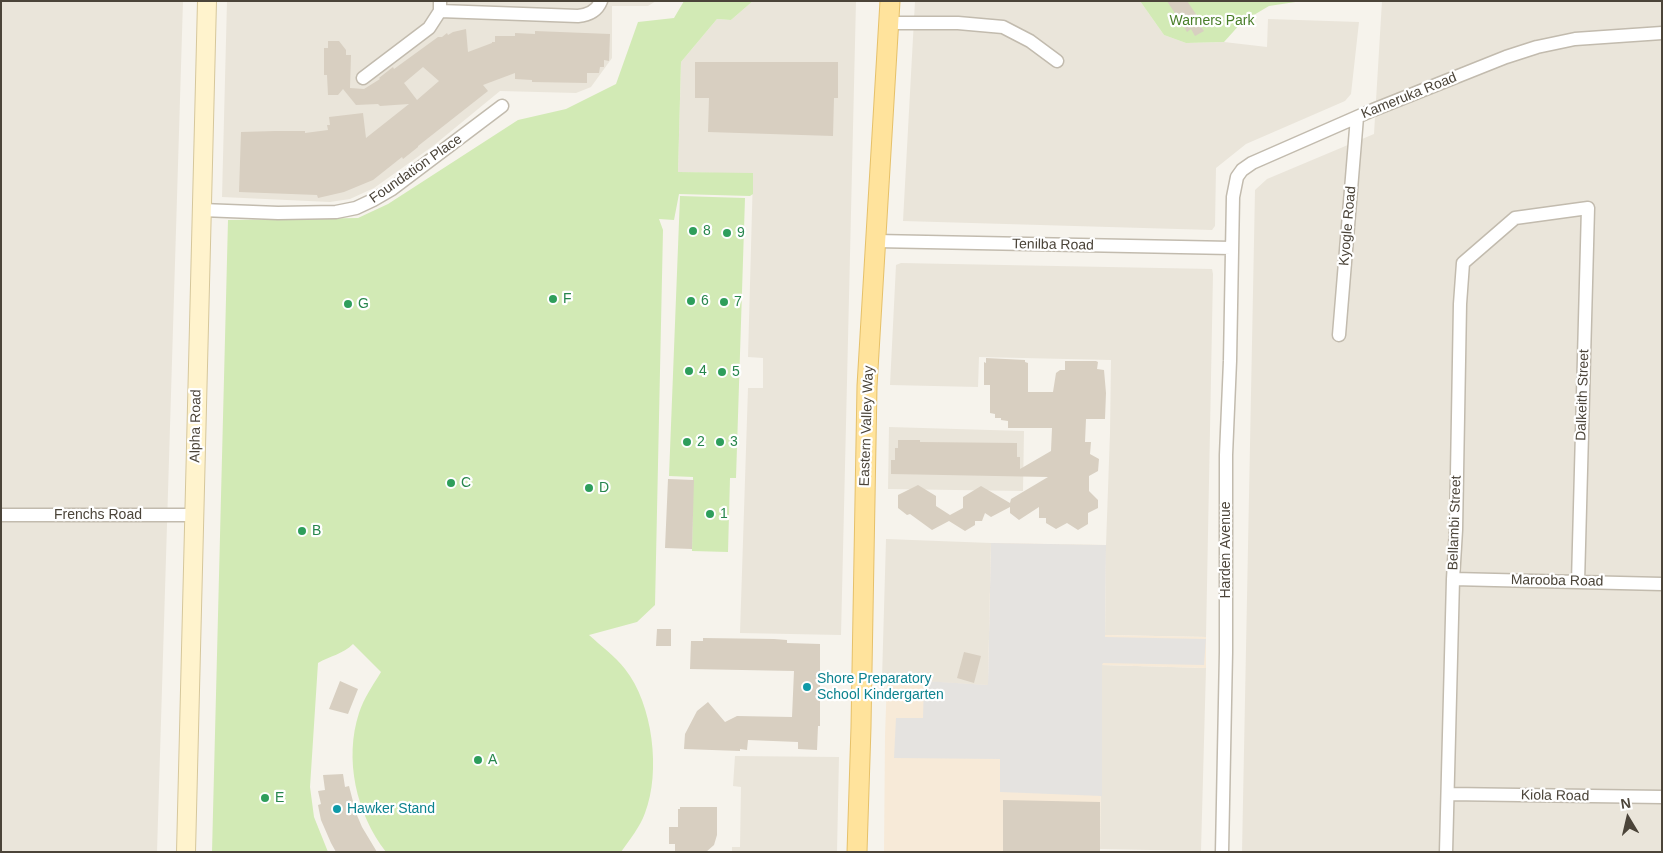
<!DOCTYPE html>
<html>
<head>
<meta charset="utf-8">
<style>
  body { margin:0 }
  #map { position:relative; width:1663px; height:853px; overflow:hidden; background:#f6f3ec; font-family:Helvetica,sans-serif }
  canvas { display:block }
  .frame { position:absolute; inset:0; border:2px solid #4b4439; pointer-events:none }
  .north { position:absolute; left:1603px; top:793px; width:50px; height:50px; -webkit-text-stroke:4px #fff; paint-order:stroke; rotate:351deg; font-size:14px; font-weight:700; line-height:20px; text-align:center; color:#4b4439 }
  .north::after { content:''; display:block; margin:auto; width:18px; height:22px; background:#4b4439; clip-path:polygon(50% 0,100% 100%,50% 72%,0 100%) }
</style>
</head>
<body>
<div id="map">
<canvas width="1663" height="853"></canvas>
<div class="frame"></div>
<div class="north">N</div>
</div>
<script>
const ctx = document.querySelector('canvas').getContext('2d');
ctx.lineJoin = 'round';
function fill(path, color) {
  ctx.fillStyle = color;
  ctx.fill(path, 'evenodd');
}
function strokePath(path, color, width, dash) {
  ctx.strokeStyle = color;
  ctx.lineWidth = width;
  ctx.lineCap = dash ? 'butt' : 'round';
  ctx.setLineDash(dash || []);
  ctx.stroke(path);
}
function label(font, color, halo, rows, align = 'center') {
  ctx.font = font + ' Helvetica,sans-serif';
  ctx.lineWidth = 4.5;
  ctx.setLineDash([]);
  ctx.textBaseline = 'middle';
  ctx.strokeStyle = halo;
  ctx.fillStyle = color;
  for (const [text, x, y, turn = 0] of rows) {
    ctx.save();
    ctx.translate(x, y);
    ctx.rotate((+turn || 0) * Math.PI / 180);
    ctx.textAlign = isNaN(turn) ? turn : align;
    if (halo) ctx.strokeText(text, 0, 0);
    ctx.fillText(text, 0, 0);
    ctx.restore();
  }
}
fill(new Path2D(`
  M1,1H183L157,852H1Z
  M227,1H656L648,6H612V58L591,87L576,93L500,91L433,146L374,188L350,199L330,202L222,197Z
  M753,1H856L841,635L740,633L748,388H763V358L748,357L753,174L678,172L681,62L717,19L731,20Z
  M915,1H1140L1164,35L1186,43L1224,42L1267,47L1268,19L1359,22L1351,94L1345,101L1246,144L1216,168L1215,226L1212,230L903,221Z
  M1382,1H1662V852H1242L1255,190L1267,179L1374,134Z
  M901,263L1212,269L1213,274L1206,637L1105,635L1106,545L1110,433L1111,360L979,357L978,387L890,385L896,265Z
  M889,427L1024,431L1023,491L888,489Z
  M886,539L991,543L988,686L882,679Z
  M1102,665L1206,668L1201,851L1100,849Z
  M735,756L839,757L837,852H732V847H740L741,787L733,786Z`), '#eae5da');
fill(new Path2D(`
  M991,543L1106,545L1105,635L1206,637V668L1102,665L1100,852H884L885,736L887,679L988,685Z`), '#f7ead8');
fill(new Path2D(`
  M684,1H753L731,20L717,19L681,62L678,172L753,173V194L750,196L679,194L674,220L659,219L663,230L655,605L637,622L589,635C601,646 615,656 625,669C653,704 661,772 645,813C640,827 630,839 621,852H386C356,813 344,759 359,713C364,698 373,685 381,672L353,644C343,654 330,656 318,663L310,787L314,817L328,852H212L228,220L358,218L388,204L518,120L566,109L616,84L638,22L674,18Z
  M1140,1H1302L1269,6L1242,22L1224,42L1186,43L1164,35Z
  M680,196L745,198L736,478H730L728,552L692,551L693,477L669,476Z`), '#d2eab5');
fill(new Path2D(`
  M991,543L1106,545L1105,637L1206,639L1204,665L1103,663L1102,665V796L1000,792V759L894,758L896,718H923L924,681L988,685Z`), '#e5e3e0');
fill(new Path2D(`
  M1167,1H1187L1202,23L1199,24L1204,31L1195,36L1191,29L1187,32Z
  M466,29L468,52L492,43V42H495V36H515V33L535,34V31L610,34L609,61L604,60V67H600L599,73H587V83L532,82V80L515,79V73L483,85L488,91L418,146V147L403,159L402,157L373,180L344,192L318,198L317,195L239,192L241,132L275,131H305V133L328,130L327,125H330L329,117L363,113L366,138L409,104L380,106L378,104L356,105L343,89L338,95H328L327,75H324V48H328V41H339L346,50V55H351L350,88L364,89L380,79L379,78L393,67L394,69L438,37H442L447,33L448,35L453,32ZM423,67L439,81L417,100L404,83Z
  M695,62H838V98H834L833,136L708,132L709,98H695Z
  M986,358L1025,360V362L1028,363V392H1053L1056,373L1060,370H1065V361H1096L1098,362L1097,369L1104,370L1106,393L1105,419H1086L1085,442H1091L1090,454L1099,459L1098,471L1089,476V491L1098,500V508L1088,513V524L1078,530L1067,523L1056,529L1046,523V518H1039V507L1019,520L1010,513V507L991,517L985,513L982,521H975V525L965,531L949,521L932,530L910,514L907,515L898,508V495L918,485L936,496V506L950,515L963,508V497L981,486L1010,503L1011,499L1048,477L891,474V460H895V448H898V440H920V442L1017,443V457H1020V469L1051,451L1052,428H1008V421L1001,420V418H995V414L990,413V385H984V362L986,363Z
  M668,479L694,480L692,549L665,548Z
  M657,629H671V646H656Z
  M703,638L774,639L787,640V643L820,644V726H818L817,750L798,749V742L748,740L747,750L740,749V751L684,749L685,734L697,711L708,702L725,722L737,716L792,717L794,671L690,669L691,641H703Z
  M964,652L981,656L974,683L957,678Z
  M340,681L358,689L348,714L329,709Z
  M343,774L345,787L349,786L356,813L362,827L377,852H336L331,843L321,820L318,805L321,804L318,791L325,790L323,775Z
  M1003,800L1100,802V852H1003Z
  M680,807H717V835L714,845L706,852H675V844H669V827H678V809H680Z`), '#d8cfc1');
const street = new Path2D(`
  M440,11L578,16C589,15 597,11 601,1
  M889,23H958L1003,27L1030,41L1057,61
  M363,78L429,28L440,11V1
  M202,210L278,213L336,212L356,208L373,200L392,189L502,106
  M876,241L1231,248
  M1339,335L1357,117
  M1,515H194
  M1453,579L1662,584
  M1449,794L1662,797
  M1222,852L1226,652V455L1230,361L1233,197L1237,177L1242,170L1252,163L1373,110L1506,57L1537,47L1575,39L1662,33
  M1446,852L1453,579L1456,530L1460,304L1463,263L1515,218L1588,208L1578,582`);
const secondary = new Path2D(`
  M186,852L207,1`);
const primary = new Path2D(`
  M857,852L861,727L867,386L890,1`);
strokePath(street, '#c2bbae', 15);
strokePath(secondary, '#d6c79b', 20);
strokePath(primary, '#e6c16a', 21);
strokePath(street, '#fff', 12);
strokePath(secondary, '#fff3cd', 18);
strokePath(primary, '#ffe39c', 19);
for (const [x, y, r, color] of [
  [693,231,5,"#2e9e5b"],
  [727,233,5,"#2e9e5b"],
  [553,299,5,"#2e9e5b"],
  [691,301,5,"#2e9e5b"],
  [724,302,5,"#2e9e5b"],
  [348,304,5,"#2e9e5b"],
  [689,371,5,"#2e9e5b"],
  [722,372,5,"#2e9e5b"],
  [687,442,5,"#2e9e5b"],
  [720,442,5,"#2e9e5b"],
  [451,483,5,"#2e9e5b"],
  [589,488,5,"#2e9e5b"],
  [710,514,5,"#2e9e5b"],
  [302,531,5,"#2e9e5b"],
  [807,687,5,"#0f9aa8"],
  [478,760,5,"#2e9e5b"],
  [265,798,5,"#2e9e5b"],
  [337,809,5,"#0f9aa8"]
]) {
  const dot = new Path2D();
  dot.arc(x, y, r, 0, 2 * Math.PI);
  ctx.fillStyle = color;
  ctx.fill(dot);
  strokePath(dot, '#fff', 2);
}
label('14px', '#4a7f2a', '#fff', [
  ["Warners Park",1212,21]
]);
label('14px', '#4b4439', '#fff', [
  ["Kameruka Road",1409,96,-22],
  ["Foundation Place",416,169,-35],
  ["Kyogle Road",1348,226,-85],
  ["Tenilba Road",1053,245,1],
  ["Dalkeith Street",1583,395,-88],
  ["Alpha Road",196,426,-89],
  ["Eastern Valley Way",867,426,-88],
  ["Frenchs Road",98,515],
  ["Bellambi Street",1455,523,-88],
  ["Harden Avenue",1226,550,-90],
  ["Marooba Road",1557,581,1],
  ["Kiola Road",1555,796,1]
]);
label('14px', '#27864d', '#fff', [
  ["8",703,231],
  ["9",737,233],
  ["F",563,299],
  ["6",701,301],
  ["7",734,302],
  ["G",358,304],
  ["4",699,371],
  ["5",732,372],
  ["2",697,442],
  ["3",730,442],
  ["C",461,483],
  ["D",599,488],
  ["1",720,514],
  ["B",312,531],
  ["A",488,760],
  ["E",275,798]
], 'left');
label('14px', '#0d838f', '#fff', [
  ["Shore Preparatory",817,679],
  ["School Kindergarten",817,695],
  ["Hawker Stand",347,809]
], 'left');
</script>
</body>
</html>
